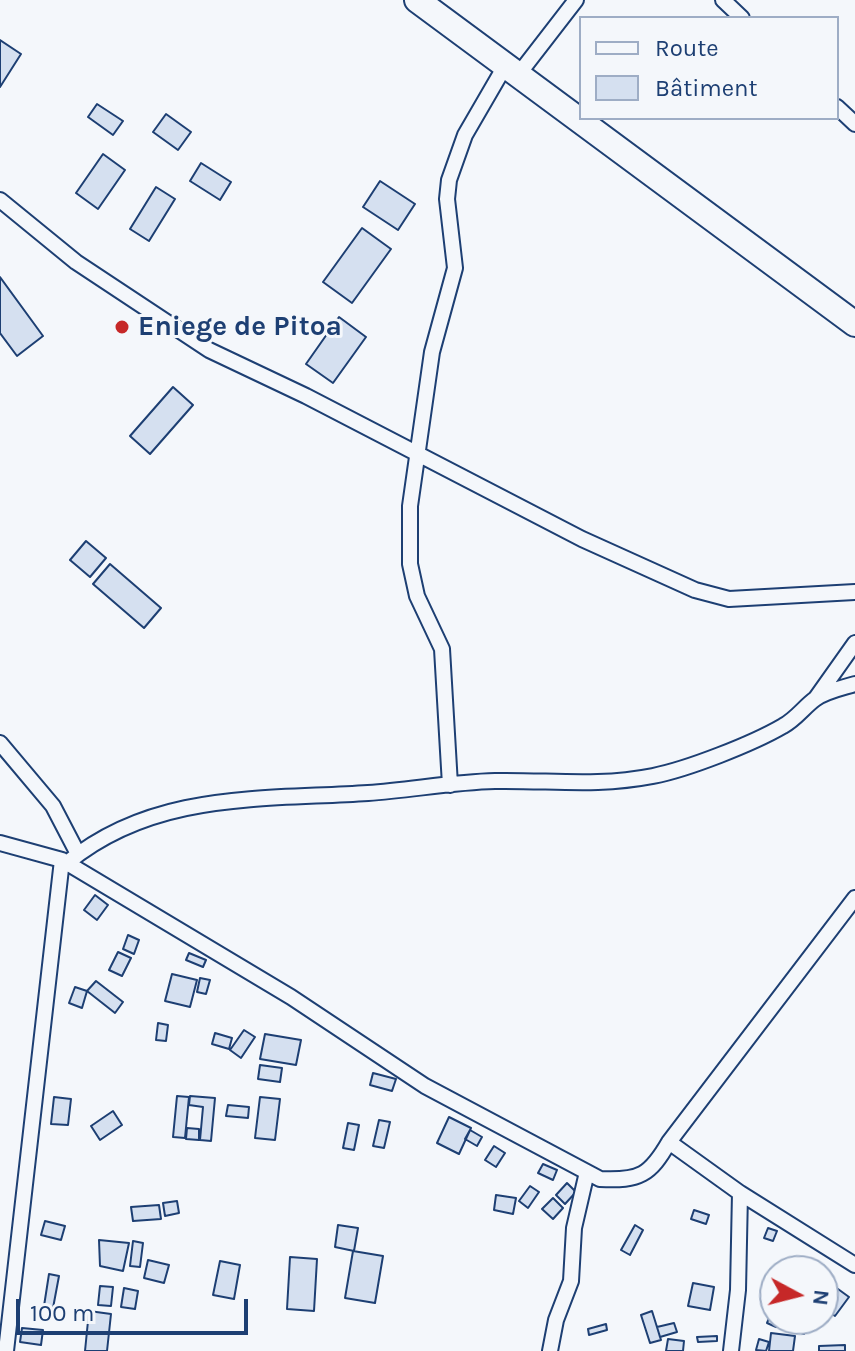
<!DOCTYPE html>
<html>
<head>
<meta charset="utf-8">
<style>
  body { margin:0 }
  #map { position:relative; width:855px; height:1351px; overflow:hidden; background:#f4f7fb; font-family:Karla,sans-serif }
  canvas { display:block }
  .legend { position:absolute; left:579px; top:16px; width:260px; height:104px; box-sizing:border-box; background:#f4f7fb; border:2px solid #9eadc5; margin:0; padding:10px 14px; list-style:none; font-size:24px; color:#1d3f73 }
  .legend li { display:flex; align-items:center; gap:16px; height:40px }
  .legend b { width:40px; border:2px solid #9eadc5 }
  .north { position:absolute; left:759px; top:1255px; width:80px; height:80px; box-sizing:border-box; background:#f4f7fb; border:2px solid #9eadc5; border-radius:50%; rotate:97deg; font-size:22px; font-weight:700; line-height:32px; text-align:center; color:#1d3f73 }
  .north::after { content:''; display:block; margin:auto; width:28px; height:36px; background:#c62828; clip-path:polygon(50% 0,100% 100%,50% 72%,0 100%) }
  .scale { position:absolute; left:16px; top:1299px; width:232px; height:36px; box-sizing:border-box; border:4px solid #1d3f73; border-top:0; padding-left:10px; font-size:24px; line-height:28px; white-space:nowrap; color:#1d3f73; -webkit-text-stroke:6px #f4f7fb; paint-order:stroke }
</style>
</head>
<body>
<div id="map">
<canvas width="855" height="1351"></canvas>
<ul class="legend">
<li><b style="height:10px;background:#f4f7fb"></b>Route</li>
<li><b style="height:22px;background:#d5e0f0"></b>Bâtiment</li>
</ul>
<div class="north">N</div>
<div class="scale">100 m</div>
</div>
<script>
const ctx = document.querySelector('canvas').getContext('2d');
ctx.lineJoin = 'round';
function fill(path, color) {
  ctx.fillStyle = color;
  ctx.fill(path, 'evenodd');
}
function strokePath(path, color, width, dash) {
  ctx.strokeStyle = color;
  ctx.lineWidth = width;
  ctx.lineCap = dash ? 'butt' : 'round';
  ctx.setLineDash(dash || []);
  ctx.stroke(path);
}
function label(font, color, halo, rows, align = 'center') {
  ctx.font = font + ' Karla,sans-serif';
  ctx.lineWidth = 6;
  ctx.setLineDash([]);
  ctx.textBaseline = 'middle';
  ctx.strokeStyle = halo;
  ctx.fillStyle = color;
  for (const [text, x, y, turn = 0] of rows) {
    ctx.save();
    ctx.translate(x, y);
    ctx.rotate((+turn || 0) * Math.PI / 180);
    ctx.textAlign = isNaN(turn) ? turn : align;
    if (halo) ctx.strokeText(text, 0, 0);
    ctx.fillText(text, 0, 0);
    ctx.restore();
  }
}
const building = new Path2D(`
  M0,40L21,54L0,87Z
  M97,104L123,121L113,135L88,117Z
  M166,114L191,132L178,150L153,132Z
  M103,154L125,170L98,209L76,193Z
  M201,163L231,182L220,200L190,181Z
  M380,181L415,204L398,230L363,207Z
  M156,187L175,199L149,241L130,229Z
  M362,228L391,249L352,303L323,282Z
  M0,277L43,336L17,356L0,333Z
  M339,317L366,337L333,383L306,364Z
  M173,387L193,405L150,454L130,436Z
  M86,541L106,558L90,577L70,560Z
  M110,564L161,608L144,628L93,584Z
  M95,895L108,905L97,920L84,910Z
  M128,935L139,940L134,954L123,949Z
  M118,952L131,958L122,976L109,970Z
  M189,953L206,960L203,967L186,960Z
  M172,974L197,980L190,1007L165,1001Z
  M200,978L210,980L206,994L197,992Z
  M96,981L123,1002L115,1013L87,991Z
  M75,987L87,991L82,1008L69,1003Z
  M158,1023L168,1025L166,1041L156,1040Z
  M244,1030L255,1037L241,1058L230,1050Z
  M215,1033L232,1038L229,1049L212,1044Z
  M265,1034L301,1040L296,1065L260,1059Z
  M260,1065L282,1068L280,1082L258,1079Z
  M373,1073L396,1079L392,1091L370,1085Z
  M177,1096L189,1097L185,1138L173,1137Z
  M190,1096L215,1098L211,1141L200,1140L203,1107L189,1105Z
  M54,1097L71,1099L68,1125L51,1124Z
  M260,1097L280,1099L275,1140L255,1138Z
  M228,1105L249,1107L248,1118L226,1116Z
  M113,1111L122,1125L100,1140L91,1126Z
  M449,1117L471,1128L459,1154L437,1143Z
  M379,1120L390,1122L384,1148L373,1146Z
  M348,1123L359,1125L354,1150L343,1148Z
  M187,1128L199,1129V1140L186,1139Z
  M470,1130L482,1137L477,1146L465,1139Z
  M494,1146L505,1153L496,1167L485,1160Z
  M543,1164L557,1170L553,1180L538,1173Z
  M567,1183L576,1192L565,1204L556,1195Z
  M530,1186L539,1192L528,1208L519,1201Z
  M496,1195L516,1198L513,1214L494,1210Z
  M553,1198L563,1208L553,1219L542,1209Z
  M177,1201L179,1213L165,1216L163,1203Z
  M159,1205L161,1219L133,1221L131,1207Z
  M694,1210L709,1215L706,1224L691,1219Z
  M45,1221L65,1226L61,1240L41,1235Z
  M338,1225L358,1228L354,1251L335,1247Z
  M635,1225L643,1230L630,1255L621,1250Z
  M768,1228L777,1231L773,1241L764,1238Z
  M99,1240L129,1243L123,1271L100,1266Z
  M133,1241L143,1243L140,1267L130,1266Z
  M353,1251L383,1256L375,1303L345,1298Z
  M290,1257L317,1259L314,1311L287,1309Z
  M148,1260L169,1265L164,1283L144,1278Z
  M220,1261L240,1265L234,1299L213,1295Z
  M49,1274L59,1276L53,1308L44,1306Z
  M827,1281L849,1297L835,1316L823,1308V1286Z
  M693,1283L714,1287L710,1310L688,1306Z
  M100,1286L113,1287L111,1306L98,1305Z
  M124,1288L138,1291L135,1309L121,1307Z
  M774,1306L775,1319H779L776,1327L767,1323Z
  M89,1311L111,1314L107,1351H85Z
  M652,1311L661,1340L650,1343L641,1315Z
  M796,1319H808L804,1334L793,1330Z
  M674,1323L677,1332L660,1337L657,1327Z
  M606,1324L607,1330L589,1335L588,1329Z
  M22,1328L43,1330L41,1345L20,1342Z
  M771,1333L795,1336L793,1351H769Z
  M717,1336V1341L698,1342L697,1337Z
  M668,1339L684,1341L683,1351H666Z
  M759,1339L769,1342L766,1351L756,1350Z
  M845,1345V1351H819V1346Z`);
fill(building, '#d5e0f0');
strokePath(building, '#1d3f73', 2);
const minor = new Path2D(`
  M723,0L742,18
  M518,75L576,0
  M837,107L855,124
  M0,200L76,262L209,350L306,396L582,539L695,590L729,599L855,592
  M816,698L855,643
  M0,743L53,806L78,854
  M450,785L442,649L417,596L410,564V506L432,352L455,268L447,199L449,180L465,135L505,66
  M0,843L62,860L291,997L425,1086L600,1179C640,1181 650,1175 669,1142L855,898
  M67,863C154,791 263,800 368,793C411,790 453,782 495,781C552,780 596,787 653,776C688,769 752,744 783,726C796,719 804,707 815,699C826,691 842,688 855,684
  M669,1142L740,1193L855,1265
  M6,1351L62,860
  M550,1351L556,1320L571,1281L574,1228L587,1172
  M731,1351L738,1290L740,1193`);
const trunk = new Path2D(`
  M417,0L855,324`);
strokePath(minor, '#1d3f73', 18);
strokePath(trunk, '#1d3f73', 28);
strokePath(minor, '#f4f7fb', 14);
strokePath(trunk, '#f4f7fb', 24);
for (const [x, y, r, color] of [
  [122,327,8,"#c62828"]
]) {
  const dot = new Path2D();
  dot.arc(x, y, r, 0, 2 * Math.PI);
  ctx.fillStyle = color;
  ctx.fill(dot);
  strokePath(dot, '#f4f7fb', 3);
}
label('bold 28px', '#1d3f73', '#f4f7fb', [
  ["Eniege de Pitoa",138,327]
], 'left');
</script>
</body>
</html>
